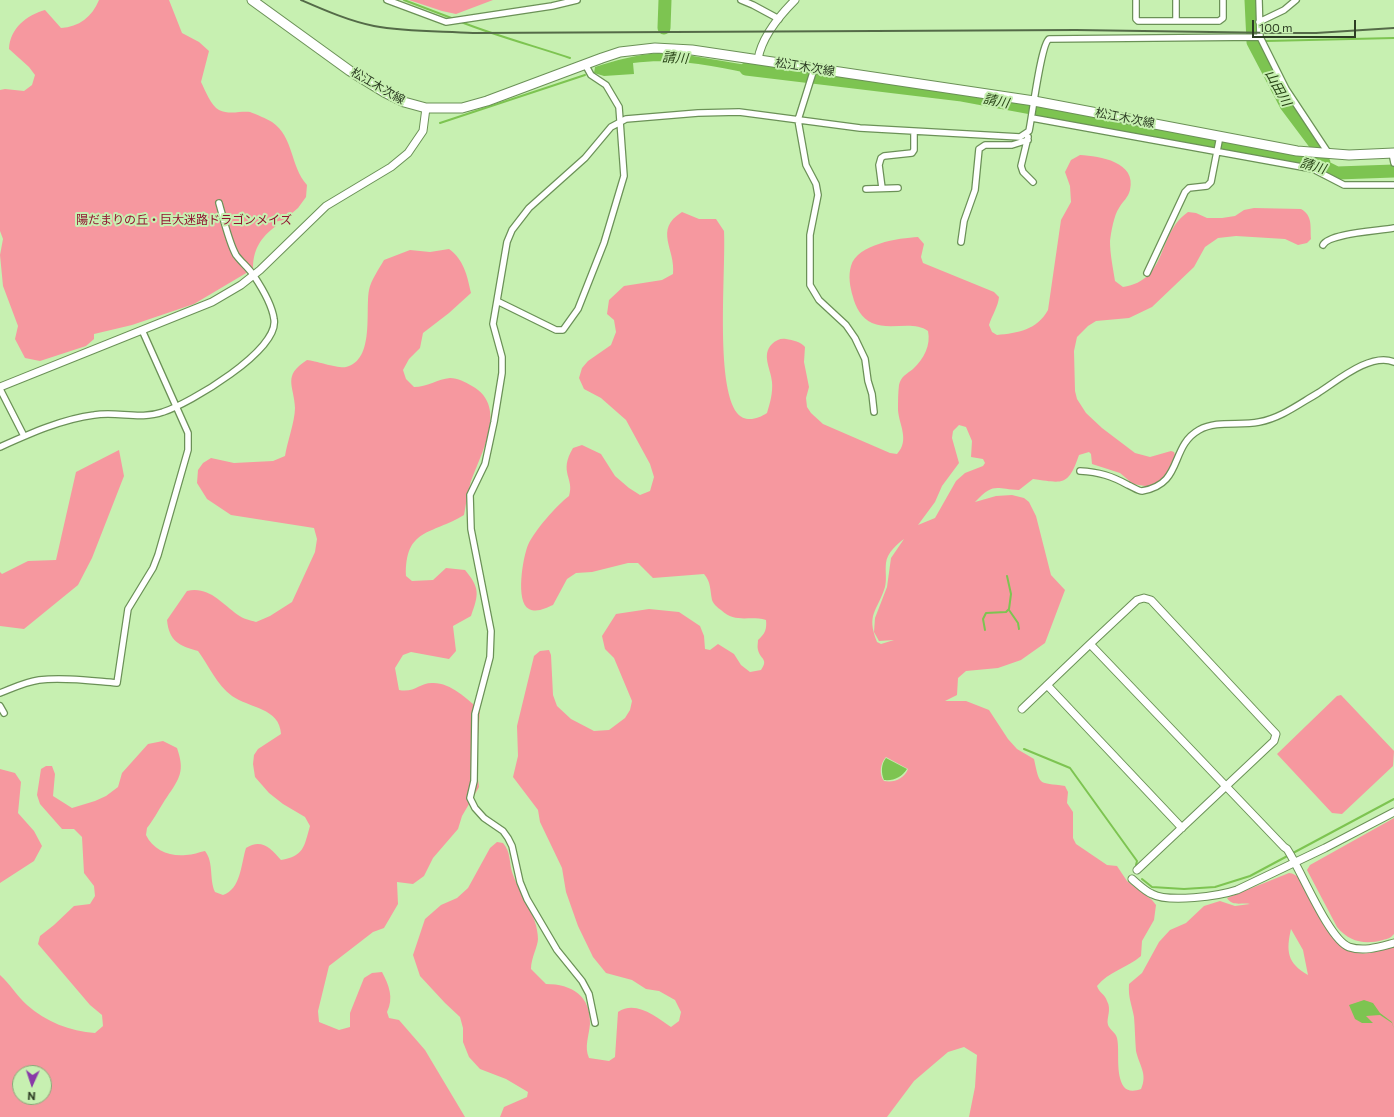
<!DOCTYPE html>
<html>
<head>
<meta charset="utf-8">
<style>
  body { margin:0 }
  #map { position:relative; width:1394px; height:1117px; overflow:hidden; background:#c7f0b1; font-family:Commissioner,sans-serif }
  canvas { display:block }
  .north { position:absolute; left:12px; top:1065px; width:40px; height:40px; box-sizing:border-box; background:#c7f0b1; border:1px solid #89a878; border-radius:50%; rotate:183deg; font-size:11px; font-weight:700; line-height:16px; text-align:center; color:#2c3c23 }
  .north::after { content:''; display:block; margin:auto; width:14px; height:18px; background:#8939a8; clip-path:polygon(50% 0,100% 100%,50% 72%,0 100%) }
  .scale { position:absolute; left:1252px; top:20px; width:104px; height:18px; box-sizing:border-box; border:2px solid #2c3c23; border-top:0; padding-left:5px; font-size:12px; line-height:14px; white-space:nowrap; color:#2c3c23; -webkit-text-stroke:3px #c7f0b1; paint-order:stroke }
</style>
</head>
<body>
<div id="map">
<canvas width="1394" height="1117"></canvas>
<div class="north">N</div>
<div class="scale">100 m</div>
</div>
<script>
const ctx = document.querySelector('canvas').getContext('2d');
ctx.lineJoin = 'round';
function fill(path, color) {
  ctx.fillStyle = color;
  ctx.fill(path, 'evenodd');
}
function strokePath(path, color, width, dash) {
  ctx.strokeStyle = color;
  ctx.lineWidth = width;
  ctx.lineCap = dash ? 'butt' : 'round';
  ctx.setLineDash(dash || []);
  ctx.stroke(path);
}
function label(font, color, halo, rows, align = 'center') {
  ctx.font = font + ' Commissioner,"Noto Sans JP",sans-serif';
  ctx.lineWidth = 4;
  ctx.setLineDash([]);
  ctx.textBaseline = 'middle';
  ctx.strokeStyle = halo;
  ctx.fillStyle = color;
  for (const [text, x, y, turn = 0] of rows) {
    ctx.save();
    ctx.translate(x, y);
    ctx.rotate((+turn || 0) * Math.PI / 180);
    ctx.textAlign = isNaN(turn) ? turn : align;
    if (halo) ctx.strokeText(text, 0, 0);
    ctx.fillText(text, 0, 0);
    ctx.restore();
  }
}
fill(new Path2D(`
  M99,0H169L182,33L199,42L209,51L201,82C205,90 211,106 219,110C229,115 240,111 250,112C256,114 267,119 272,122C294,137 290,166 307,185L306,197L298,208L284,220L274,222L276,226C260,238 253,250 253,269L194,304L132,325L94,334V339L86,346L40,361L25,358L15,339L18,326L3,286L0,255L3,239L0,231V90L5,89L24,91L32,85L35,75L29,67L9,49C10,28 27,15 45,10L61,28C79,27 92,17 99,0Z
  M409,0H493L456,14L442,11Z
  M1080,155C1100,156 1137,162 1130,190C1128,198 1123,201 1119,208C1114,215 1111,232 1110,241C1110,254 1113,268 1115,281L1123,287C1169,280 1156,234 1188,212L1196,213L1207,218H1222L1235,216L1244,210L1254,208L1301,209C1313,216 1310,226 1311,239L1307,243L1298,245L1285,239L1236,236L1218,238L1205,247L1194,267L1152,307L1129,318L1096,321L1088,326L1077,337L1074,351L1075,391L1077,399L1086,413L1102,428L1135,453L1150,457L1171,451L1174,452L1175,455L1166,477L1151,487L1133,484L1120,473L1092,464L1091,454L1089,452L1079,455C1068,487 1063,483 1033,479L1019,490C995,489 994,482 975,502L996,496L1012,495L1024,498L1029,502L1036,516L1051,575L1065,590L1045,643L1021,660L998,668L966,671L958,678L957,695L945,701H966L989,710L1008,739L1017,749L1034,759C1040,787 1038,782 1065,786L1068,792L1067,803L1073,812V838L1076,844L1107,865L1117,866L1127,881L1152,900L1156,905L1154,920L1142,941L1141,956C1127,968 1108,972 1097,986C1099,993 1105,994 1107,1001C1112,1010 1106,1018 1108,1025C1110,1030 1116,1033 1117,1038C1120,1051 1115,1074 1124,1087C1128,1092 1135,1091 1141,1089C1148,1074 1139,1065 1136,1051C1135,1040 1135,1028 1134,1017C1132,1005 1128,998 1129,984L1142,973L1159,942L1170,930L1186,923L1204,906L1220,901L1235,906L1250,904C1242,902 1233,907 1227,898L1289,873C1298,874 1300,880 1304,887C1316,910 1329,947 1357,953C1369,955 1382,950 1394,947V1117H969L975,1087L977,1055L964,1047L948,1052L914,1081L887,1117H500L504,1107L527,1097L528,1092L506,1079L480,1069L469,1057L463,1042V1028L460,1017L445,1003L420,976L413,955L425,919L441,905L457,898L468,888L490,848L497,842L503,843C511,852 509,862 512,872C519,894 538,915 538,939C538,946 531,958 531,969L546,984C572,984 591,996 590,1024C589,1036 584,1047 589,1058L609,1061L615,1057L618,1012C636,1000 656,1017 671,1027L679,1021L681,1012L675,1000L659,991L646,989L632,980L606,973L593,957L578,926L566,892L562,868L540,822L538,810L513,777L518,756L517,726L534,656L540,651L549,650L551,655L553,695L557,706L571,719L594,731L609,730L625,718L630,710L632,701L614,658L605,649L602,636L616,614L649,609L679,612L700,626L704,636L705,649L710,650L718,644L734,654L741,665L750,672L761,670C769,659 760,659 758,650C757,647 758,643 758,640C765,634 767,629 766,620C749,615 736,624 721,610C717,607 714,605 712,600C710,590 711,582 704,574L653,578L638,563H628L592,572L576,573L567,579L553,605C546,608 537,613 529,609C515,602 523,557 528,545C535,530 556,506 569,496C575,478 558,473 573,448L582,445L601,454L615,476L629,488L640,495L650,491L654,477L650,464L626,420L601,398L584,389L579,378L582,368L588,361L611,345L616,332L614,320L607,314L609,300L624,286L662,280L673,274C676,249 653,230 682,212L699,219H716L724,231C726,271 715,384 737,413C745,423 758,419 767,413C770,403 773,393 772,382C771,369 761,355 772,344C776,340 781,338 786,339C793,340 801,342 805,347L804,362L809,387L806,398L807,407L811,413L823,424L890,453L897,454C910,440 899,425 898,410C898,402 898,393 899,385C901,376 907,374 913,369C924,359 931,345 928,331C913,320 890,331 872,323C862,319 855,306 853,297C850,287 848,276 851,266C857,244 899,238 918,237L924,244L921,257L923,263L994,292L999,297C998,307 992,315 989,325L992,332L997,335C1018,333 1037,330 1048,310L1061,220L1071,202L1070,186L1065,172L1071,160ZM959,425L966,427L972,441L971,457L983,459L985,463L983,466L965,473L956,481L935,518L918,525L935,502L942,486L959,463L952,438L953,431ZM904,539L891,558L887,587L875,618L874,632L879,641L894,640L881,644L877,642C866,614 877,612 885,587C887,579 885,571 886,563C887,553 897,544 904,539ZM886,757L908,769C904,779 894,783 884,781C879,775 880,763 886,757ZM1291,929L1303,950L1308,975C1287,963 1286,951 1291,929Z
  M449,249C464,260 467,275 471,293L449,313L423,333L420,348L409,359L403,370L406,379L414,387C427,387 438,379 450,378C458,378 465,382 472,386C510,407 479,456 470,485C467,494 466,505 464,515C431,535 405,528 406,576L412,581L433,580L446,568L465,570C480,588 479,594 471,616L453,626L456,651L449,659L411,652L403,655L395,668L399,690C415,693 419,683 432,683C450,682 467,699 480,710L476,763L479,787L462,816L458,829L433,858L424,876L413,884L397,882L398,904L384,928L373,932L329,966L318,1011L319,1022L339,1030L350,1027V1013L364,978L372,973L382,972C389,985 394,998 387,1012L389,1018L399,1020L425,1050L465,1117H0V975C10,984 17,996 27,1005C46,1022 70,1031 95,1033L103,1026L102,1015L90,1005L38,944L40,936L54,925L74,906L90,904L95,896L94,886L84,873L82,837L74,829H62L40,804L37,795L41,769L46,766H52L55,774L53,796L72,808L95,801L106,796L118,787L122,773L148,744L163,741L177,748C185,771 180,778 167,797C160,807 155,818 147,828L146,835C153,850 170,857 186,855C193,855 199,852 205,851C214,862 209,879 215,892L223,895C241,889 241,864 246,848C261,838 271,848 281,860C304,856 304,847 310,826L305,817L283,804L269,793L255,777L253,764L254,755L258,749L281,734C280,708 249,708 232,696C217,685 209,666 198,651C179,646 169,641 167,620L187,591C209,586 221,603 238,615C243,619 250,620 256,622L270,616L292,602L315,552L317,539L314,528L231,515L207,499L197,483L198,470L203,463L211,458L234,463L273,461L285,456C287,443 295,421 295,408C294,385 282,376 307,360C316,361 340,369 346,367C375,360 365,311 369,290C371,280 379,269 384,260L410,250L430,252ZM20,1073H44V1097H20Z
  M119,450L124,476L92,558L78,585L24,629L0,626V572L2,574L28,561L56,560L76,472Z
  M1341,695L1394,751L1393,766L1342,814L1332,813L1277,754L1337,696Z
  M0,769L15,773L21,782L18,813L34,831L42,846L34,861L0,883Z
  M1394,818V934C1391,938 1387,939 1383,940C1365,945 1349,942 1337,927L1307,870L1310,865Z`), '#f6989f');
fill(new Path2D(`
  M658,53L681,54L764,68L762,76C719,67 676,57 633,63L634,74L604,76L594,73L595,67C616,60 636,55 658,53Z
  M886,758L907,769C902,777 894,781 884,780C881,773 881,764 886,758Z
  M1364,1000L1373,1003L1380,1013L1392,1022L1394,1029L1392,1023L1380,1015L1366,1016L1373,1023H1362L1355,1019L1349,1005Z`), '#7dc451');
strokePath(new Path2D(`
  M404,0L454,19
  M461,22C497,36 534,46 570,58
  M1266,41L1394,38
  M1253,42H1256
  M440,123L585,75
  M1009,610L1018,623L1019,629
  M985,630L983,619L986,613L1006,612L1009,609L1011,594L1007,576
  M1024,749L1070,768L1137,861L1136,865
  M1142,879L1152,887L1184,889L1215,887L1250,876L1394,799`), '#7dc451', 2);
strokePath(new Path2D(`
  M1251,0L1253,42L1286,105L1316,145L1324,163
  M664,28L665,0
  M746,69L962,95L1140,128L1302,162L1327,168L1337,173L1394,171`), '#7dc451', 13);
const minor = new Path2D(`
  M387,0L446,22L552,6L577,0
  M741,0L753,5L779,19
  M1136,0V19L1138,21H1219L1223,18V0
  M1176,0V21
  M1259,0L1260,37L1286,89L1329,154
  M1259,22L1284,10L1296,0
  M814,69L798,120L806,165L816,184L818,195L810,235V285L819,300L846,325L855,338L865,359L868,381L872,394L874,412
  M1032,118L1313,169L1344,185H1394
  M1028,137L1021,166L1023,172L1033,182
  M1392,153L1394,163
  M882,188L879,165L881,158L884,156L912,153L914,150V132
  M866,189L898,188
  M961,242L964,221L975,190L979,149L985,145H1012L1028,140
  M1323,245C1329,233 1380,231 1394,228
  M1147,273L1185,192L1189,188L1207,186L1211,182L1220,136
  M497,301L556,330H563L578,309L604,243L624,176L619,107L606,85L591,75L585,64
  M0,389L24,436
  M0,447C29,434 62,419 94,415C117,411 140,420 163,412C189,404 280,350 274,319C272,305 262,288 254,276C249,268 241,262 236,255C229,243 223,217 219,203
  M1080,471C1099,472 1112,476 1128,485C1133,487 1138,491 1142,491C1184,484 1169,447 1199,430C1217,420 1239,426 1259,422C1281,418 1299,404 1318,393C1337,381 1371,352 1394,362
  M0,693C13,688 25,682 39,680C64,677 92,681 117,683L128,609L153,568L158,555L188,450V433L142,330
  M0,706L4,713
  M595,1023L589,994L582,981L557,950L527,899L520,882L512,846L508,838L503,831L484,818L475,808L470,798L474,781L475,714L490,657L491,631L471,529L470,495L485,464L494,422L502,373V357L493,324L507,242L512,230L529,208L585,158L611,127L626,119L698,113L739,112L860,128L1020,137L1029,131C1032,117 1041,44 1049,39L1260,37`);
const tertiary = new Path2D(`
  M758,59C762,36 779,16 795,0
  M0,387L212,302L241,285L260,270L326,206L391,167L408,153L423,131L426,108
  M1047,685L1182,828
  M1022,709L1090,644
  M1137,870L1274,741L1276,734L1151,600L1144,598L1137,600L1090,644L1284,847L1287,849C1301,870 1329,940 1349,947C1364,952 1379,947 1394,943
  M1132,879C1138,884 1145,891 1152,894C1169,903 1219,896 1237,890L1325,848L1394,812`);
const primary = new Path2D(`
  M252,0L350,71L384,92L404,102L426,108H462L487,101L602,58L620,52L655,48L692,50L1034,101L1297,151L1349,155L1394,153`);
strokePath(minor, '#6b9157', 8);
strokePath(tertiary, '#6b9157', 9);
strokePath(primary, '#6b9157', 11);
strokePath(minor, '#fff', 5.5);
strokePath(tertiary, '#fff', 7);
strokePath(primary, '#fff', 9);
strokePath(new Path2D(`
  M301,0C324,10 349,21 374,26C406,32 440,31 473,33L1076,30L1278,33H1316L1394,28`), '#546a48', 2);
label('12px', '#2c3c23', '#c7f0b1', [
  ["松江木次線",805,67,9],
  ["松江木次線",378,86,30],
  ["松江木次線",1125,118,11]
]);
label('12px', '#901331', '#c7f0b1', [
  ["陽だまりの丘・巨大迷路ドラゴンメイズ",184,220]
]);
label('italic 13px', '#264214', '#c7f0b1', [
  ["請川",675,58,4],
  ["山田川",1278,88,61],
  ["請川",996,101,11],
  ["請川",1313,166,16]
]);
</script>
</body>
</html>
